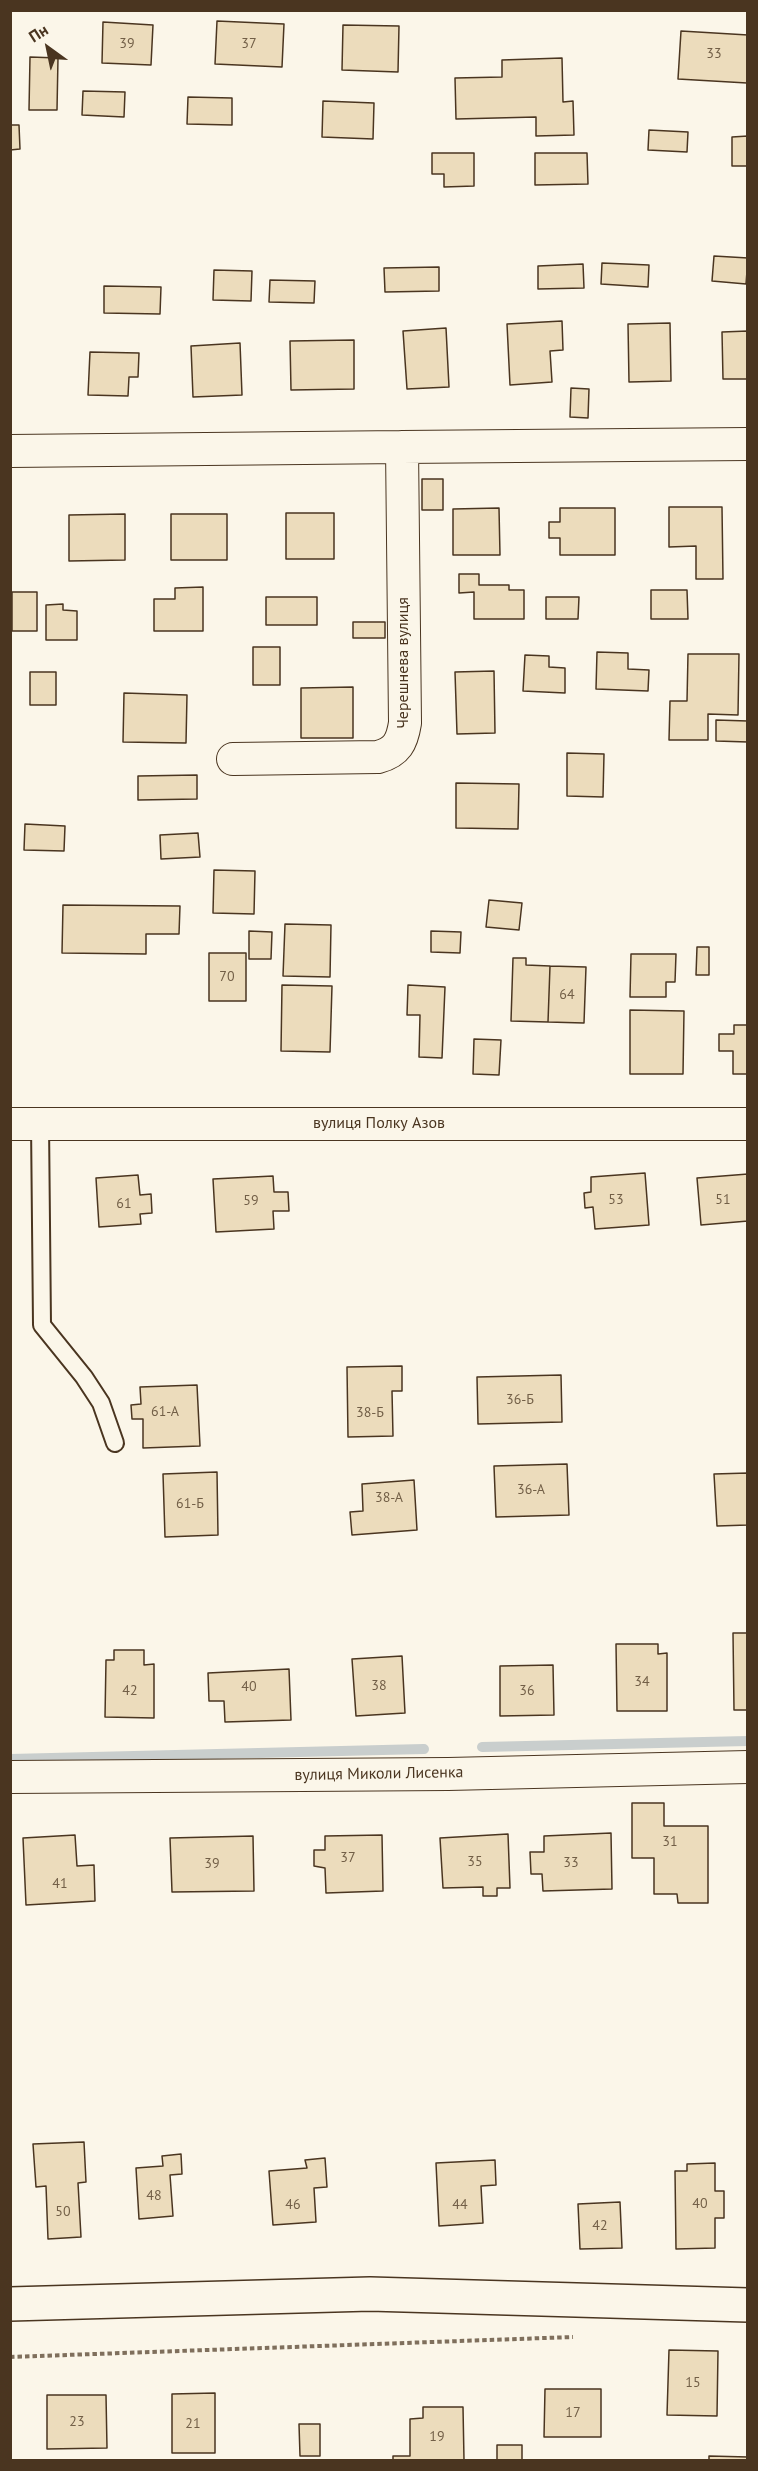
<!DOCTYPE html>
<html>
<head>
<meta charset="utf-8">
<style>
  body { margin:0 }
  #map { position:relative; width:758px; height:2471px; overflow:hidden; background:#fbf6e9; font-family:"PT Sans",sans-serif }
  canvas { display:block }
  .frame { position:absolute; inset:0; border:12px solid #4a3520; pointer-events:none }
  .north { position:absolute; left:18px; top:18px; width:60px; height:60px; -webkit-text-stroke:4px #fbf6e9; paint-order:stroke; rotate:327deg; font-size:16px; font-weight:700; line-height:24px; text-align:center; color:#4a3520 }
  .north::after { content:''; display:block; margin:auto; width:21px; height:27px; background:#4a3520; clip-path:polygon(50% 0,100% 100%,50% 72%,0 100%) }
</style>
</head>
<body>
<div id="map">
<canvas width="758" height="2471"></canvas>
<div class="frame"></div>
<div class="north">Пн</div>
</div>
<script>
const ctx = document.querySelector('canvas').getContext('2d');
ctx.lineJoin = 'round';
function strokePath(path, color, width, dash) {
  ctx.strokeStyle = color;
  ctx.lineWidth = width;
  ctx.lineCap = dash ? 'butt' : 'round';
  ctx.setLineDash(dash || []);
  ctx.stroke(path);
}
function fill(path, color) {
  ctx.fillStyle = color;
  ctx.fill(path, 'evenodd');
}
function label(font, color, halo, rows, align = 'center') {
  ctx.font = font + ' "PT Sans",sans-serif';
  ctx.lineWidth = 4.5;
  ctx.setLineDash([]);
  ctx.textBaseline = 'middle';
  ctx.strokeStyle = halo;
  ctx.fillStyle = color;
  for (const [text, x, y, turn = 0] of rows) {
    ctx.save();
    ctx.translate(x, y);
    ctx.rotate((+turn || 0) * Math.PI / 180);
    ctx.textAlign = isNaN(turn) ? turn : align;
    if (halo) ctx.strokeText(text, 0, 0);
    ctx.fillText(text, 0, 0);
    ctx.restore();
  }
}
strokePath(new Path2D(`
  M482,1747L748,1741
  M10,1759L424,1749`), '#c9cecd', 10);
const building = new Path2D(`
  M217,21L284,24L282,67L215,64Z
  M103,22L153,25L151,65L102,63Z
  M343,25L399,26L398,72L342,70Z
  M681,31L748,35L747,83L678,79Z
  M30,57L58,58L57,110H29Z
  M562,58L563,102L573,101L574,135L536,136V117L456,119L455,78L502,77V60Z
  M83,91L125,92L124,117L82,115Z
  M188,97L232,98V125L187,124Z
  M323,101L374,103L373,139L322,137Z
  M10,125H19L20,149L10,150Z
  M649,130L688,132L687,152L648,150Z
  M748,136V166H732V137Z
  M432,153H474V186L444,187V174H432Z
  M535,153H587L588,184L535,185Z
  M714,256L748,258L746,284L712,281Z
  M602,263L649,265L648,287L601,284Z
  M583,264L584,288L538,289V266Z
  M439,267V291L385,292L384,268Z
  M214,270L252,271L251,301L213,300Z
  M270,280L315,281L314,303L269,302Z
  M104,286L161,287L160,314L104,313Z
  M562,321L563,350L550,351L552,382L510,385L507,324Z
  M670,323L671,381L629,382L628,324Z
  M446,328L449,387L407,389L403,331Z
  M748,331V379H723L722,332Z
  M354,340V389L291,390L290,341Z
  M240,343L242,395L193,397L191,346Z
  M90,352L139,353L138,377H129L128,396L88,395Z
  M571,388L589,389L588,418L570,417Z
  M422,479H443V510H422Z
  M669,507H722L723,579H696V546L669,547Z
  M499,508L500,555H453V509Z
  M560,508H615V555H560V538H549V522H560Z
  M286,513H334V559H286Z
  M125,514V560L69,561V515Z
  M171,514H227V560H171Z
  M459,574H479V585H509V590H524V619H474V592L459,593Z
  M203,587V631H154V599H175V588Z
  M651,590H687L688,619H651Z
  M12,592H37V631H12Z
  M266,597H317V625H266Z
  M546,597H579L578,619H546Z
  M63,604V610L77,611V640H46V605Z
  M353,622H385V638H353Z
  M253,647H280V685H253Z
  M597,652L628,653V669L649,670L648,691L596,689Z
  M688,654H739L738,715L708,714V740H669L670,701H687Z
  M525,655L549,656V667L565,668V693L523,691Z
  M494,671L495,733L457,734L455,672Z
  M30,672H56V705H30Z
  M353,687V738H301V688Z
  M124,693L187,695L186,743L123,742Z
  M716,720L748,721V742L716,741Z
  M567,753L604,754L603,797L567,796Z
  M197,775V799L138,800V776Z
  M456,783L519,784L518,829L456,828Z
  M25,824L65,826L64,851L24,850Z
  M198,833L200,857L161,859L160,835Z
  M214,870L255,871L254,914L213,913Z
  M489,900L522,903L519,930L486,927Z
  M63,905L180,906L179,934H146V954L62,953Z
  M285,924L331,925L330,977L283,976Z
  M249,931L272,932L271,959H249Z
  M431,931L461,932L460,953L431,952Z
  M697,947H709V975H696Z
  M209,953H246V1001H209Z
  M631,954H676L675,982H666V997H630Z
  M513,958H526V965L550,966L548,1022L511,1021Z
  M550,966L586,967L584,1023L548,1022Z
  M282,985L332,986L330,1052L281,1051Z
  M408,985L445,987L442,1058L419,1057L420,1015H407Z
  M630,1010L684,1011L683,1074H630Z
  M734,1025H748V1074H733V1051H719V1034H734Z
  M474,1039L501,1040L499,1075L473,1074Z
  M645,1173L649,1225L595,1229L593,1207L585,1208L584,1193L591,1192V1177Z
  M748,1174V1221L701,1225L697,1178Z
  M138,1175L140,1195L151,1194L152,1213L140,1214L141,1224L99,1227L96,1178Z
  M273,1176L274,1192H288L289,1211H273L274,1229L216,1232L213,1179Z
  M402,1366V1391H392L393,1436L348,1437L347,1367Z
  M561,1375L562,1422L478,1424L477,1377Z
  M197,1385L200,1446L143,1448V1419H132L131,1405L141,1404L140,1387Z
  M567,1464L569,1515L496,1517L494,1466Z
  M217,1472L218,1535L165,1537L163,1474Z
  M748,1473V1525L717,1526L714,1474Z
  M414,1480L417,1530L352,1535L350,1512L363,1511L362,1484Z
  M733,1633H748V1710H734Z
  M616,1644H658V1654L667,1653V1711H617Z
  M114,1650H144V1665L154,1664V1718L105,1717L106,1660H114Z
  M402,1656L405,1713L356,1716L352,1659Z
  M553,1665L554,1715L500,1716V1666Z
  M289,1669L291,1720L225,1722L224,1701H209L208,1673Z
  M632,1803H664V1826H708V1903H678L677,1894H654V1858H632Z
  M611,1833L612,1889L543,1891L542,1874H531L530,1852H544V1836Z
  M508,1834L510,1888H497V1896H483V1887L443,1888L440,1838Z
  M75,1835L77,1866L94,1865L95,1901L26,1905L23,1838Z
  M382,1835L383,1891L326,1893L325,1868L314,1866V1850H325V1836Z
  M253,1836L254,1891L172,1892L170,1838Z
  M84,2142L86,2182L78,2183L81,2237L48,2239L46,2186L36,2187L33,2144Z
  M181,2154L182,2174L170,2175L173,2216L139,2219L136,2168L163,2166L162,2156Z
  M325,2158L327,2187L314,2188L316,2222L273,2225L269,2171L307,2168L305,2160Z
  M495,2160L496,2185L481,2186L483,2223L439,2226L436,2163Z
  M715,2163V2191H724V2218H715V2248L676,2249L675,2171H687V2164Z
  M620,2202L622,2248L580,2249L578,2204Z
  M669,2350L718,2351L717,2416L667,2415Z
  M545,2389H601V2437H544Z
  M215,2393V2453H172V2394Z
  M47,2395H106L107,2448L47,2449Z
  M423,2407H463L464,2460H393V2456H410V2419L423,2418Z
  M299,2424H320V2456H300Z
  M497,2445H522V2460H497Z
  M709,2456L748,2457V2460H709Z`);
fill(building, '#ecdcbc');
strokePath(building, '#4a3520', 1.5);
const lane = new Path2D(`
  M40,1123L42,1325L84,1377L101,1403L115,1443`);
const street = new Path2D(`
  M10,451L402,447
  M233,759L378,757C397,752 402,742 405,723L402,447L748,444
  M10,1124H748
  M10,1777L448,1774L748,1767`);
const secondary = new Path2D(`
  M10,2304L370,2294L748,2305`);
strokePath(lane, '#4a3520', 20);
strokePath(street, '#4a3520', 34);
strokePath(secondary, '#4a3520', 36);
strokePath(new Path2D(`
  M10,2357L573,2337`), '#7f6f5c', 4, [4.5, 3]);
strokePath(lane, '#fbf6e9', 16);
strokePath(street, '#fbf6e9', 32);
strokePath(secondary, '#fbf6e9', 33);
label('14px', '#725f47', null, [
  ["39",127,44],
  ["37",249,44],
  ["33",714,54],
  ["70",227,977],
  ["64",567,995],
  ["53",616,1200],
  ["51",723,1200],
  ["59",251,1201],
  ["61",124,1204],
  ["36-Б",520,1400],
  ["61-А",165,1412],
  ["38-Б",370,1413],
  ["36-А",531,1490],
  ["38-А",389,1498],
  ["61-Б",190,1504],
  ["34",642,1682],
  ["38",379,1686],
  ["40",249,1687],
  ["42",130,1691],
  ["36",527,1691],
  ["31",670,1842],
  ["37",348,1858],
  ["35",475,1862],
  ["33",571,1863],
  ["39",212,1864],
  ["41",60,1884],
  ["48",154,2196],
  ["40",700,2204],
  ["46",293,2205],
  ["44",460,2205],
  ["50",63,2212],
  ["42",600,2226],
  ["15",693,2383],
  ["17",573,2413],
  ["23",77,2422],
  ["21",193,2424],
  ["19",437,2437]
]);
label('16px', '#4a3520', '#fbf6e9', [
  ["Черешнева вулиця",403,663,-90],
  ["вулиця Полку Азов",379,1123],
  ["вулиця Миколи Лисенка",379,1774,-1]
]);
</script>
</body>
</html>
